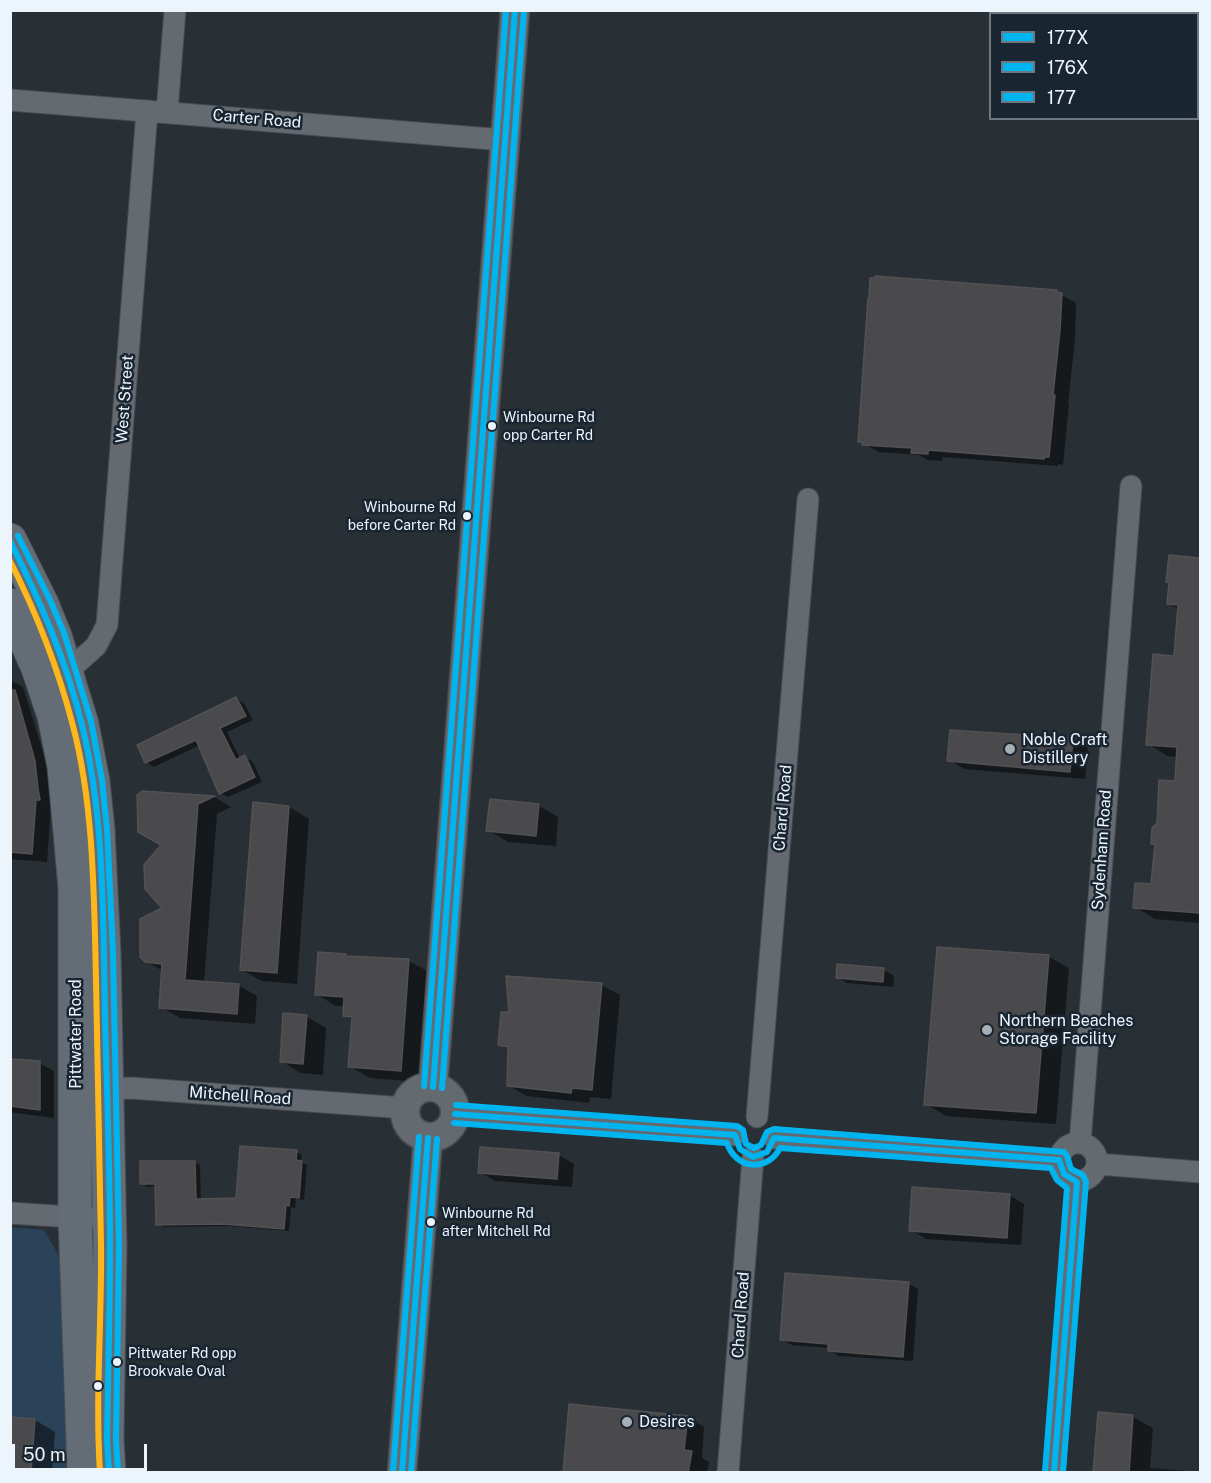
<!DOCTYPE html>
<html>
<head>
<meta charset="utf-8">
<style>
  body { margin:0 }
  #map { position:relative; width:1211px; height:1483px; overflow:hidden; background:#282f35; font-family:"Public Sans",sans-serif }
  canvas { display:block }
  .frame { position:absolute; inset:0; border:12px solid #ecf4fc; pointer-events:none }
  .legend { position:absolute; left:989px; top:12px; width:210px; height:108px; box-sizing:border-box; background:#192531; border:2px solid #6d7882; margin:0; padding:8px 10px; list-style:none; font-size:18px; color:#ecf4fc }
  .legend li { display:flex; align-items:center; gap:12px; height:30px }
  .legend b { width:30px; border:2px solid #6d7882 }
  .scale { position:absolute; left:12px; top:1444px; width:135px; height:27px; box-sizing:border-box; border:3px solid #ecf4fc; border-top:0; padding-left:8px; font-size:18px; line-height:21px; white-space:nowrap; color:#ecf4fc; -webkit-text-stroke:4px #192531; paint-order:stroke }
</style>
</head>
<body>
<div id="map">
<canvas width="1211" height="1483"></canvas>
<div class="frame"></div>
<ul class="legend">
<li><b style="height:8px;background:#00b5ef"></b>177X</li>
<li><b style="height:8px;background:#00b5ef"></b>176X</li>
<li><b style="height:8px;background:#00b5ef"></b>177</li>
</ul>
<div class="scale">50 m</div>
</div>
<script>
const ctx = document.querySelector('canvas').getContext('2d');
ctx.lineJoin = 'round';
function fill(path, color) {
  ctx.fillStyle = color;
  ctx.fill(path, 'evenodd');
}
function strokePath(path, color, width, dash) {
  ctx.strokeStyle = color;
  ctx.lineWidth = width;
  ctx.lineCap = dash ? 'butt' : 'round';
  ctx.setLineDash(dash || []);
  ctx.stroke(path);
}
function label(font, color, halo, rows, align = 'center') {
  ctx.font = font + ' "Public Sans",sans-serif';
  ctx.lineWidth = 5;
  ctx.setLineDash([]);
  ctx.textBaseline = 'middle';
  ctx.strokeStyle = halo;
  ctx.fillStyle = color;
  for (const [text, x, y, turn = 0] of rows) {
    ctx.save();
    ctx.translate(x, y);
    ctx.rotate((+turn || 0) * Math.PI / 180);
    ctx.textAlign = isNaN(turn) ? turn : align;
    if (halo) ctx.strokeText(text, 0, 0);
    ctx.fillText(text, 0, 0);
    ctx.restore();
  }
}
fill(new Path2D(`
  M10,1227L44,1230L63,1263L70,1472H11Z`), '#2b4358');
fill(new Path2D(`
  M876,278L1056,292L1076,303L1075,339L1068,404L1069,405L1063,465L1058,464V466L943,457L942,461L928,460L919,455L879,452L859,441Z
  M1170,557L1200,559V923L1155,919L1135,907L1153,886L1156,845L1152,843L1158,824L1176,782L1178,757L1168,756L1148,744L1176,658L1180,610L1169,604Z
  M10,676L12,681L23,687L49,771L51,807L47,862L10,859Z
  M236,699L244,703L253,720L227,732L240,759L245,757L253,762L262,782L228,797L220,793L200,745L154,767L146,762L139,746Z
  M1073,740L1088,748L1085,779L964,769L949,760Z
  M142,793L214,797L231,807L217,814L204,983L238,985L257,996L255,1024L180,1018L161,1007L163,971L146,961L164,908L163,845Z
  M538,805L558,817L556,846L508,842L488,830Z
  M289,807L309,819L297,984L262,981L242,970Z
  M939,948L1049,957L1069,968L1056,1124L946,1116L926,1104Z
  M349,958L409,961L429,972L421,1082L370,1078L349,1066L353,1020L345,1015V1006H336L316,994Z
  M884,970L894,976L893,987L847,983L837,977Z
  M601,985L620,995L611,1099L590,1097L589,1103L527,1096L508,1085L509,1050L499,1044L510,1014Z
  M306,1016L326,1028L323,1075L301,1073L281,1061Z
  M10,1060L39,1063L54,1071V1118L10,1112Z
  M482,1148L559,1155L574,1164L572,1187L495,1181L480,1172Z
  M296,1152L302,1155L301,1162L307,1165L304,1200L296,1199L295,1208L291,1207L289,1231L230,1226L163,1227L158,1224L156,1186L147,1187L142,1183L194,1162L200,1165L201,1200H237Z
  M1009,1195L1024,1204L1021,1245L926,1239L911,1230Z
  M908,1283L918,1289L913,1361L839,1356L829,1350L830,1348L792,1345L782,1340Z
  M1099,1414L1133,1417L1153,1428L1150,1468L1200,1472H1094Z
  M687,1417L704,1427L702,1458L709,1462L707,1472H565Z
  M10,1418L35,1420L55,1432L52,1472H10Z`), '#0007');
const building = new Path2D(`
  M875,276L1057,290L1056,292L1062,293L1060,330L1053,395H1055L1049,457H1044V459L928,450V454L911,453L912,448L862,445L863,442H858L868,298H869L870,278H875Z
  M1169,555L1200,558V913L1133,908L1135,883L1151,884L1155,844H1151L1152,828L1157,823L1159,780L1175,781L1177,747L1146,745L1153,654L1174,656L1178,605L1167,604L1169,583L1166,582Z
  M10,690H15L35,761L38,789L40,800H36L32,854L10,852Z
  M236,697L246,716L220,728L236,760L245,755L255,777L219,794L196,740L145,763L137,745Z
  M950,730L1073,738L1070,772L947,761Z
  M142,791L215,796L198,804L185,980L239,984L237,1014L159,1008L162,964L145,962L140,957V919L162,908L145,889L144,865L161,845L138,832L137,795Z
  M490,799L539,804L536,836L486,831Z
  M253,802L289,806L277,973L240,970Z
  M937,947L1049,955L1036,1113L924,1105Z
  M318,952L346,954V956L409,959L401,1071L348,1067L352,1017L343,1016L344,997L315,995Z
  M837,964L884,968L883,982L836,978Z
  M506,976L602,983L592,1090L572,1088L571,1093L507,1086L508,1047L498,1045L501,1012H509Z
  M283,1013L307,1015L303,1064L280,1062Z
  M10,1059L40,1061V1110L10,1106Z
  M240,1146L297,1150L296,1160L302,1161L299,1198L290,1197L289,1206L286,1205L284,1229L223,1224L156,1225L155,1184H140V1161H195L196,1199L236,1198Z
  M480,1147L559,1153L557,1179L478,1173Z
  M912,1187L1010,1194L1007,1238L909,1231Z
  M785,1273L909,1282L903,1357L828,1351V1344L780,1340Z
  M569,1404L688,1416L684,1450L692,1451L688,1473H563Z
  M1098,1412L1133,1415L1129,1473H1093Z
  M10,1417L35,1419L31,1473H10Z`);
fill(building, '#4a4a4c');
strokePath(building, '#525153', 1.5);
const street = new Path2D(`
  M10,100L504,140
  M167,112L175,10
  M67,672L96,646L107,625L147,111
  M95,1089L131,1088L405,1108
  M455,1114L735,1135
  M757,1117L808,499
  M774,1138L1059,1160
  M1059 1162a19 19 0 1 1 38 0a19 19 0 1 1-38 0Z
  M1080,1143L1131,486
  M1098,1164L1200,1172
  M10,1213L88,1218
  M728,1472L753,1157
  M1054,1472L1077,1182`);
const secondary = new Path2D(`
  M405 1112a25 25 0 1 1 50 0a25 25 0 1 1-50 0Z
  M433,1087L515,10
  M402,1472L428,1138`);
const highway = new Path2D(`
  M10,540L42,604L55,636L82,724L93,781L98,829L104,952L110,1246L107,1440L109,1472
  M10,605L38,668L54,716L64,766L75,888V1218L84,1472`);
strokePath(street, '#464c52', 23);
strokePath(secondary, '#464c52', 31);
strokePath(highway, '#464c52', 35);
strokePath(street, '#646a70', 21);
strokePath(secondary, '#646a70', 28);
strokePath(highway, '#646d76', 33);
strokePath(new Path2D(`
  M433,1087L515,10
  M455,1114L735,1135L740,1149L753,1157L767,1152L774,1138L1059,1160L1064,1174L1077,1182L1054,1472
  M402,1472L428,1138`), '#00b5ef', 6);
strokePath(new Path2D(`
  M442,1088L524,11
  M454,1123L727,1143C736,1170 768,1172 780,1148L1051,1168L1057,1180L1067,1188L1045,1471
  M411,1472L437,1139`), '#00b5ef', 6);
strokePath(new Path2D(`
  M424,1086L506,10
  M456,1105L737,1126L743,1130L746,1144L754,1148L761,1145L767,1132L774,1129L1064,1152L1067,1156L1071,1169L1083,1175L1086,1182L1063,1472
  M393,1471L419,1137`), '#00b5ef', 6);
strokePath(new Path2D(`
  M10,541C40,601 66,659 82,725C105,817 103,922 105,1017C107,1094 110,1170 110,1247C110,1311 108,1376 107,1440L109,1472`), '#00b5ef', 6);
strokePath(new Path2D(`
  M10,561C37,614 58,668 73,726C94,806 94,897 96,980C97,1068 100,1157 101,1245C102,1321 95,1397 100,1472`), '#ffb81c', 6);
strokePath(new Path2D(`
  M18,536L50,600L64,633L91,721L102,780L107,829L113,952L119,1246L116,1440L118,1471`), '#00b5ef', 6);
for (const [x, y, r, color] of [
  [492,426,5,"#ecf4fc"],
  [467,516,5,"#ecf4fc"],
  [1010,749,6,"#a7afb6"],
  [987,1030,6,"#a7afb6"],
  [431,1222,5,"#ecf4fc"],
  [117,1362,5,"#ecf4fc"],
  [98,1386,5,"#ecf4fc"],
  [627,1422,6,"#a7afb6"]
]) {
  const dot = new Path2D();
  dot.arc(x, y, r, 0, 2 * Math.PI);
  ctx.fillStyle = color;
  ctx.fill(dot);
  strokePath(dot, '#192531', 2);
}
label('14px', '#ecf4fc', '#192531', [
  ["Winbourne Rd",503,418],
  ["opp Carter Rd",503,436],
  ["Winbourne Rd",456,508,"right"],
  ["before Carter Rd",456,526,"right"],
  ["Winbourne Rd",442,1214],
  ["after Mitchell Rd",442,1232],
  ["Pittwater Rd opp",128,1354],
  ["Brookvale Oval",128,1372]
], 'left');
label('16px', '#ecf4fc', '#192531', [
  ["Carter Road",257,119,5],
  ["West Street",125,399,-86],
  ["Chard Road",783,808,-85],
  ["Sydenham Road",1102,850,-86],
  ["Pittwater Road",76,1034,-90],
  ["Mitchell Road",240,1096,4],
  ["Chard Road",741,1315,-86]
]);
label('16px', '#ecf4fc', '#192531', [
  ["Noble Craft",1022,740],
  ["Distillery",1022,758],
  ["Northern Beaches",999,1021],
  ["Storage Facility",999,1039],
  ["Desires",639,1422]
], 'left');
</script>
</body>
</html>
